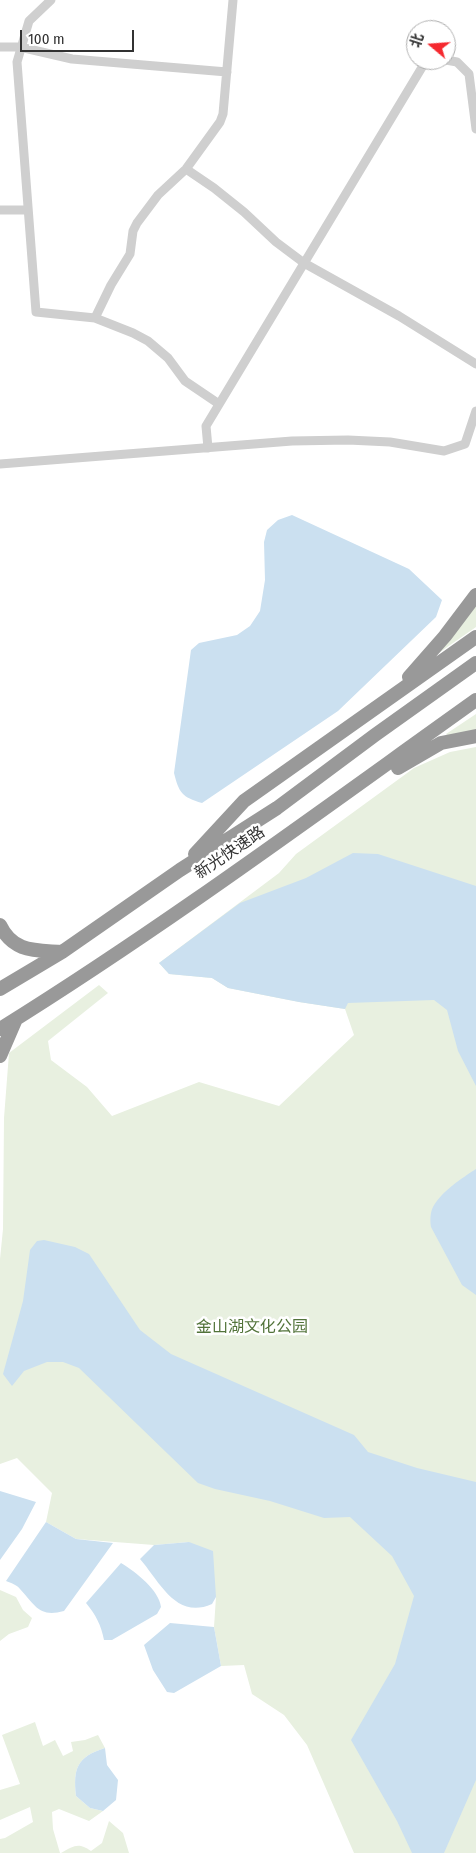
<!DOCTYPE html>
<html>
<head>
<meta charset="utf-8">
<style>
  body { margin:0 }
  #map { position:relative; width:476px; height:1853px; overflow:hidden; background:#fff; font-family:"Fira Sans Condensed","Noto Sans SC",sans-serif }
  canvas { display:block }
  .north { position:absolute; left:406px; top:20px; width:50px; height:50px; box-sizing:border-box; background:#fff; border:1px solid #adadad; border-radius:50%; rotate:288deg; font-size:14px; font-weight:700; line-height:20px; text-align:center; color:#323232 }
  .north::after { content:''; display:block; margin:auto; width:18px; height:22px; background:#f5292f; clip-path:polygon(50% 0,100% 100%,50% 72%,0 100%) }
  .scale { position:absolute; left:20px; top:30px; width:114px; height:22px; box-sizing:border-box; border:2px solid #323232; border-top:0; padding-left:6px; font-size:15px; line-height:18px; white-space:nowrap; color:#323232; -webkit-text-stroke:4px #fff; paint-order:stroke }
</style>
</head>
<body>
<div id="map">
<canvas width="476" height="1853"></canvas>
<div class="north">北</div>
<div class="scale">100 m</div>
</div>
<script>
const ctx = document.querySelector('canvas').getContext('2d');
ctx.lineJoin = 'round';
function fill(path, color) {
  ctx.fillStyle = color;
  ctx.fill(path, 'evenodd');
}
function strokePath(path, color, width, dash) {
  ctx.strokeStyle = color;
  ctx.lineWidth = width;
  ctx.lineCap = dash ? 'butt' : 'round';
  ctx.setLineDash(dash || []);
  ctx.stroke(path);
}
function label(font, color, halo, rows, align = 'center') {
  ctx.font = font + ' "Fira Sans Condensed","Noto Sans SC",sans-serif';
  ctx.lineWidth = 5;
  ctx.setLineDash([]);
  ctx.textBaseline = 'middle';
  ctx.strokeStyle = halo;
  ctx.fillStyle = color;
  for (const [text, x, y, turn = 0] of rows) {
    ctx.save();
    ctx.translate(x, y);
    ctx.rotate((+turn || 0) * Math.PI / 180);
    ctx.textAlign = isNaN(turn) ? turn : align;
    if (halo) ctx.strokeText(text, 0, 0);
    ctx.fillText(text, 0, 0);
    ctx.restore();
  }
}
fill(new Path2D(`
  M476,604V627L433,657Z
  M476,714V732L449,737L446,734Z
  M476,747V1853H354L307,1745L284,1715L252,1694L244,1665L221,1666L214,1627L216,1597L189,1542L154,1545L76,1539L46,1522L52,1493L17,1458L0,1464V1259L3,1229L4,1118L9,1053L99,985L108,993L48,1041L51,1060L87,1087L112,1116L199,1082L279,1106L354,1035L345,1009L299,1002L228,988L212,978L169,974L159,963L279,873L296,854L414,768L450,752Z
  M0,1590L16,1597L23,1610L32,1618L28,1627L9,1634L0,1641Z
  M35,1722L43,1746L55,1740L63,1756L73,1751L71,1742L85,1740L98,1735L105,1748C77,1757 73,1768 76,1796L90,1808L103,1811L89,1821L59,1809L52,1812L53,1829L60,1853H0V1839L5,1838L33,1822L30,1807L0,1820V1790L20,1784L2,1735Z
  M109,1821L123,1833L129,1853H61C74,1846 78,1842 91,1851L102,1843Z`), '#e8f0e0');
fill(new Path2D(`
  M292,515L409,569L442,600L436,617L338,711L202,803C182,797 179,793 174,773L191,650L199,643L237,635L250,626L260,611L265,580L264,542L267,530L278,520Z
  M353,853L378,854L476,886V1086L458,1051L447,1010L434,1000L348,1003L345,1009L299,1002L228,988L212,978L169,974L159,963L240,903L306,878Z
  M476,1169V1295L462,1285L431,1227C430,1221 430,1213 433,1207C441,1192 462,1178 476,1169Z
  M44,1240L75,1247L89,1254L140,1330L171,1354L354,1435L368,1452L417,1468L476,1482V1780L444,1853H412L397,1821L351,1740L395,1664L414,1596L392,1556L350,1517L324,1518L270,1501L215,1489L198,1483L79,1368L63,1362H47L24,1371L12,1386L3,1374L23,1301L30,1250L37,1241Z
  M0,1491L36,1502L22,1529L0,1560Z
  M46,1522L76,1539L113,1543L64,1611C39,1618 35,1605 20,1589C17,1585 11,1583 6,1581Z
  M189,1542L213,1551L216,1597L212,1604C176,1620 160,1582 140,1559L154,1545Z
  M121,1563C136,1572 159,1590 161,1607L157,1614L112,1640H104C101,1625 96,1615 86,1603Z
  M170,1623L214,1627L221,1666L174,1693L167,1692L153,1670L144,1645Z
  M105,1748L107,1765L118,1780L116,1800L103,1811L90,1808L76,1796C73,1768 77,1757 105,1748Z`), '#cbe0f0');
strokePath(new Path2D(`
  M51,0L29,21L17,62L36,312L95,318
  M0,47H20L72,59L227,72
  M446,60L457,62L469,74L476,129
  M186,169L214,188L244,212L276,242L304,263L399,316L476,364
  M0,210H28
  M219,404L185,381L168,358L148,341L133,333L95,318L111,285L130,254L133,231L137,223L158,195L186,169L220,122L223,114L233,0
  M208,448L206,426L424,64L437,60
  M0,464L292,441L348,440L390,442L444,451L465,444L476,411`), '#cfcfcf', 9);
strokePath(new Path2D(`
  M409,677L445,636L476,595
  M398,768L441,743L476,736
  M195,854L244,801L476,637
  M0,925C13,953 36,950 62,952
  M0,989L62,952L180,870L277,808L375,735L476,663
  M0,1029C164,927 319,812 476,700
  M0,1056L16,1019`), '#999', 14);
label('16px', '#323232', '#fff', [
  ["新光快速路",230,853,-34]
]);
label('16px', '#52733a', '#fff', [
  ["金山湖文化公园",252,1328]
]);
</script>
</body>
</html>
